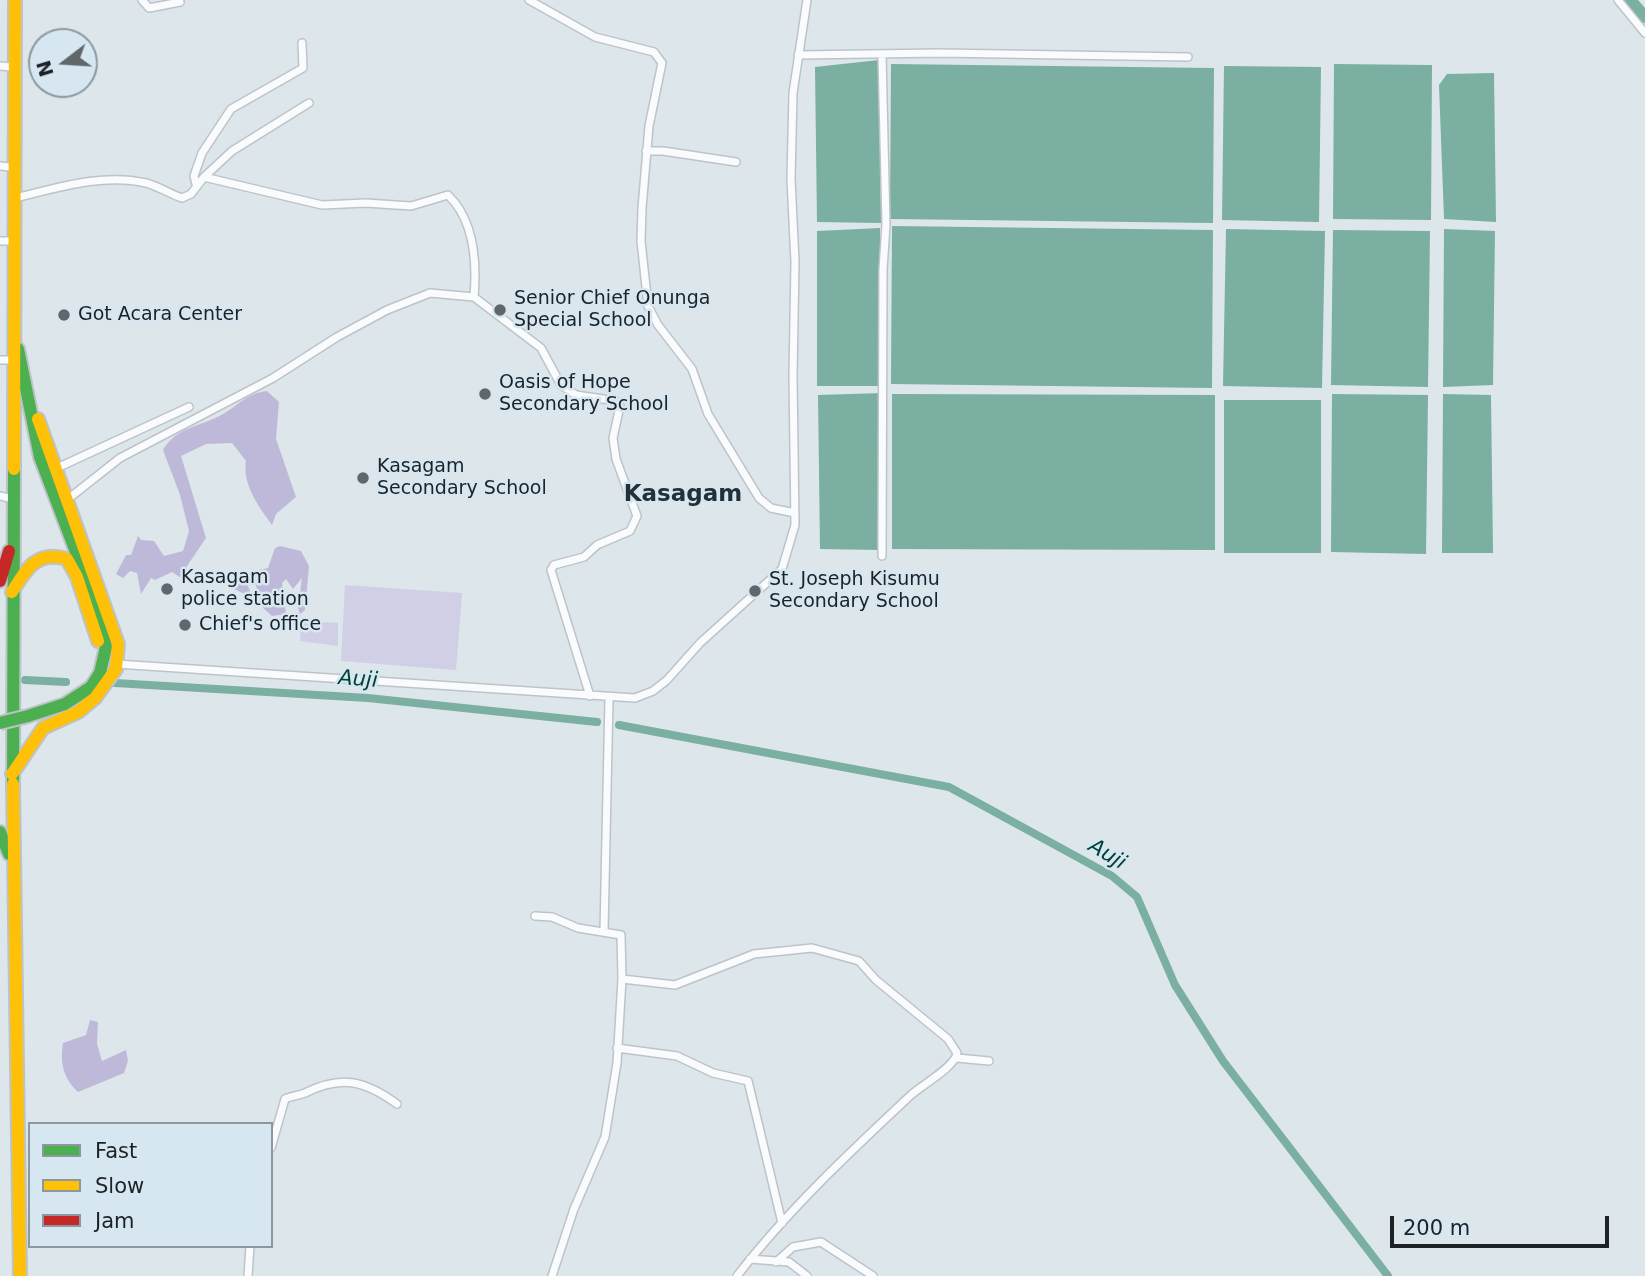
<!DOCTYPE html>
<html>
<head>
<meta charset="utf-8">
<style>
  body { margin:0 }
  #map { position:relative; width:1645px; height:1276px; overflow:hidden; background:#dde6eb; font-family:"DejaVu Sans",sans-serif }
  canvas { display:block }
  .legend { position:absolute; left:28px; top:1122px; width:245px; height:126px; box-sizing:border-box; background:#d7e7f1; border:2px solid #8c989f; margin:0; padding:9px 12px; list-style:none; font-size:21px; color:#1c2225 }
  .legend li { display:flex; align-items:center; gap:14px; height:35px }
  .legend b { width:35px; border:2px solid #8c989f }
  .north { position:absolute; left:28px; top:28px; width:70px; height:70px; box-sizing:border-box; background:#d7e7f1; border:2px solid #8c989f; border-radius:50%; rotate:253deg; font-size:19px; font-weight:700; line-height:28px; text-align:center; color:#1c2225 }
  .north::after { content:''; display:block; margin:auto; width:24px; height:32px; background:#60676a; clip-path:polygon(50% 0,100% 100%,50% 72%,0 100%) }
  .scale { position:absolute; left:1390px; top:1216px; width:219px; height:32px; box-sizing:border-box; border:4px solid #1c2225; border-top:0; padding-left:9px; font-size:21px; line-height:24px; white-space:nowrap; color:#1c2225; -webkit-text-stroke:5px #d7e7f1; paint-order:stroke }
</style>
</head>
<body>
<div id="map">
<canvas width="1645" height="1276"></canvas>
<ul class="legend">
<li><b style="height:9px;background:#4caf50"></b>Fast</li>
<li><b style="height:9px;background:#ffc107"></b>Slow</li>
<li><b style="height:9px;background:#c62828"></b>Jam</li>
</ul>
<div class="north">N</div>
<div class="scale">200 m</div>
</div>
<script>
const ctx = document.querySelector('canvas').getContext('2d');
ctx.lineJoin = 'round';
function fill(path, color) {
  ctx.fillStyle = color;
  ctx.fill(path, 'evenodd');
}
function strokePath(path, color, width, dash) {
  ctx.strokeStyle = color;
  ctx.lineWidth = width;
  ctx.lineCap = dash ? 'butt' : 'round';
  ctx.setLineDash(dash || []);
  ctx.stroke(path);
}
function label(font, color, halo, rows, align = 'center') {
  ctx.font = font + ' "DejaVu Sans",sans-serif';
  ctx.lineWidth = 5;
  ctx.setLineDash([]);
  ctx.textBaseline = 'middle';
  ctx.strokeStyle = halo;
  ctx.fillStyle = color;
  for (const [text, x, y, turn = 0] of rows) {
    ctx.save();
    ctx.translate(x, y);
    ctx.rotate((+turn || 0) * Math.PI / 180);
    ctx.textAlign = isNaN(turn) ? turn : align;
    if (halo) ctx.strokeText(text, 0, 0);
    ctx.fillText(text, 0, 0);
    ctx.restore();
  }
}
fill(new Path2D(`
  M345,585L462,593L456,670L341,661Z
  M301,621L338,623V646L300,641Z`), '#d1cfe5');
fill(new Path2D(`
  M267,391L279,402L276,439L296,497L276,514L272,525C259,507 242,484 246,461L232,443L206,444L181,456L206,538L187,566L186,581L172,572L155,580L151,578L141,594L137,573L130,571L123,578L116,574L126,555H131L138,536L141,540L154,541L164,556L183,551L189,531L180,495L163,450C177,426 201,427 223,414C239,405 247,393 267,391Z
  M280,546L301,551L309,566L305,610L300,614L298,608L302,578L293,589L286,579L282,583L286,614L272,616L263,608L254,580L247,584L250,591L247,595L234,589L238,583L236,579L243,573L268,568L275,548Z
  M90,1020L98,1022L97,1044L102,1061L126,1050L128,1061L124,1073L78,1092C63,1078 60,1063 63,1043L86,1035Z`), '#bfb9d9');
fill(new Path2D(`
  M879,60L881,223L817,222L815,67Z
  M891,64L1214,68L1213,223L890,219Z
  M1334,64L1432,65L1431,220L1333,219Z
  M1224,66L1321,67L1319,222L1222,220Z
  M1494,73L1496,222L1444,219L1439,85L1447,74Z
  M892,226L1213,230L1212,388L891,384Z
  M880,228V386H817V231Z
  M1226,229L1325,231L1322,388L1223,386Z
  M1444,229L1495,231L1493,385L1443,387Z
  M1333,230L1430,231L1428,387L1331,385Z
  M882,393L880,550L820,549L818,395Z
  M892,394L1215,395V550L892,549Z
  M1332,394L1428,395L1426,554L1331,552Z
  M1443,394L1491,395L1493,553H1442Z
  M1224,400H1321V553H1224Z`), '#7aafa1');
strokePath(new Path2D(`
  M25,680L66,682
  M115,683L368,698L597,722
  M619,725L949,787L1112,876L1137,897L1175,985L1223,1061L1388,1276`), '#7aafa1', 8);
strokePath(new Path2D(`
  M1630,0L1645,17`), '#7aafa1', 12);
const street = new Path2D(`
  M142,0L149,8L180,2
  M529,0L595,37L654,52L662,63L649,126L642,208L641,241L648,306L658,325L692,369L708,414L759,498L771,508L795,513
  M1618,0L1645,33
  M798,55L940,53L1188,57
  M882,55L886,224L883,270L882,556
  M0,66L11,67
  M646,151H663L736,162
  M0,166L10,167
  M204,177L232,151L309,103
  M196,184L194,176L202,153L231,109L303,68L302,43
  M15,198C57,188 102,173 146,183C158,186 170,194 182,198L191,194L204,177L322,205L366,203L411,206L448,195C475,221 477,262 474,297
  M0,241H10
  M0,360H9
  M57,468L189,407
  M0,496L9,498
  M68,499L120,458L273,378L337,337L387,310L430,293L474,297L541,348L561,385L576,395L616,401L620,406L613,438L616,459L637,516L630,531L597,545L584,557L554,565L551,570L590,696
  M116,664L635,698L653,691L667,680L700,643L782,569L795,525L793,376L795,262L791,179L793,93L807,0
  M535,916L552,917L578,928L621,935L622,979L617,1063L605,1137L574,1209L552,1276
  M604,931L609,698
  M622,979L675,985L754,954L812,948L859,961L876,980L948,1039L957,1053C956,1066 922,1085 911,1095C850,1152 788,1210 737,1276
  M617,1048L677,1056L713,1073L748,1081L782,1223
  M957,1058L989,1061
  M271,1148L285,1099C291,1096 298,1096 305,1093C341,1075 364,1080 397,1104
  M750,1259L789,1262L807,1276
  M776,1262L793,1247L821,1242L873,1276
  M248,1276L250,1246`);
const fast = new Path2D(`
  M18,349L40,457L101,618L106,647L100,673L91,687L65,704L28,716
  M13,784L14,469
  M0,832L9,854`);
const slow = new Path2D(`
  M14,469L15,0
  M12,592C26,569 37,550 67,559L77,577L98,641
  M12,774L43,728L78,712L95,698L116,669L118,644L38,419
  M13,784L20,1276`);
const jam = new Path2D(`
  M0,581L9,551`);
strokePath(street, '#bdc4c9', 10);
strokePath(fast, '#bdc4c9', 16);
strokePath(slow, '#bdc4c9', 16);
strokePath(jam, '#bdc4c9', 16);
strokePath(street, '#fafbfc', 7);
strokePath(fast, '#4caf50', 12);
strokePath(slow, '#ffc107', 12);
strokePath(jam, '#c62828', 12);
const fastBridge = new Path2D(`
  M0,723L28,716`);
strokePath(fastBridge, '#bdc4c9', 16, []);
strokePath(fastBridge, '#4caf50', 12);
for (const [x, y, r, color] of [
  [500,310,7,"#60676a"],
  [64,315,7,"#60676a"],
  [485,394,7,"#60676a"],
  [363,478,7,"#60676a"],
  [167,589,7,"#60676a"],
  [755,591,7,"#60676a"],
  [185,625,7,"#60676a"]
]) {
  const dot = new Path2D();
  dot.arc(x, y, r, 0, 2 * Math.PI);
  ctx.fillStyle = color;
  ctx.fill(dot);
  strokePath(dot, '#d7e7f1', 2.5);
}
label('19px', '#1c2225', '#d7e7f1', [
  ["Senior Chief Onunga",514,299],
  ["Special School",514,321],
  ["Got Acara Center",78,315],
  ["Oasis of Hope",499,383],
  ["Secondary School",499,405],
  ["Kasagam",377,467],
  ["Secondary School",377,489],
  ["Kasagam",181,578],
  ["police station",181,600],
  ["St. Joseph Kisumu",769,580],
  ["Secondary School",769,602],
  ["Chief's office",199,625]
], 'left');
label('italic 21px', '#004234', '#d7e7f1', [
  ["Auji",358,680,4],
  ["Auji",1107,855,31]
]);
label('bold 23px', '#243038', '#d7e7f1', [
  ["Kasagam",683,495]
]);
</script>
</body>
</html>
